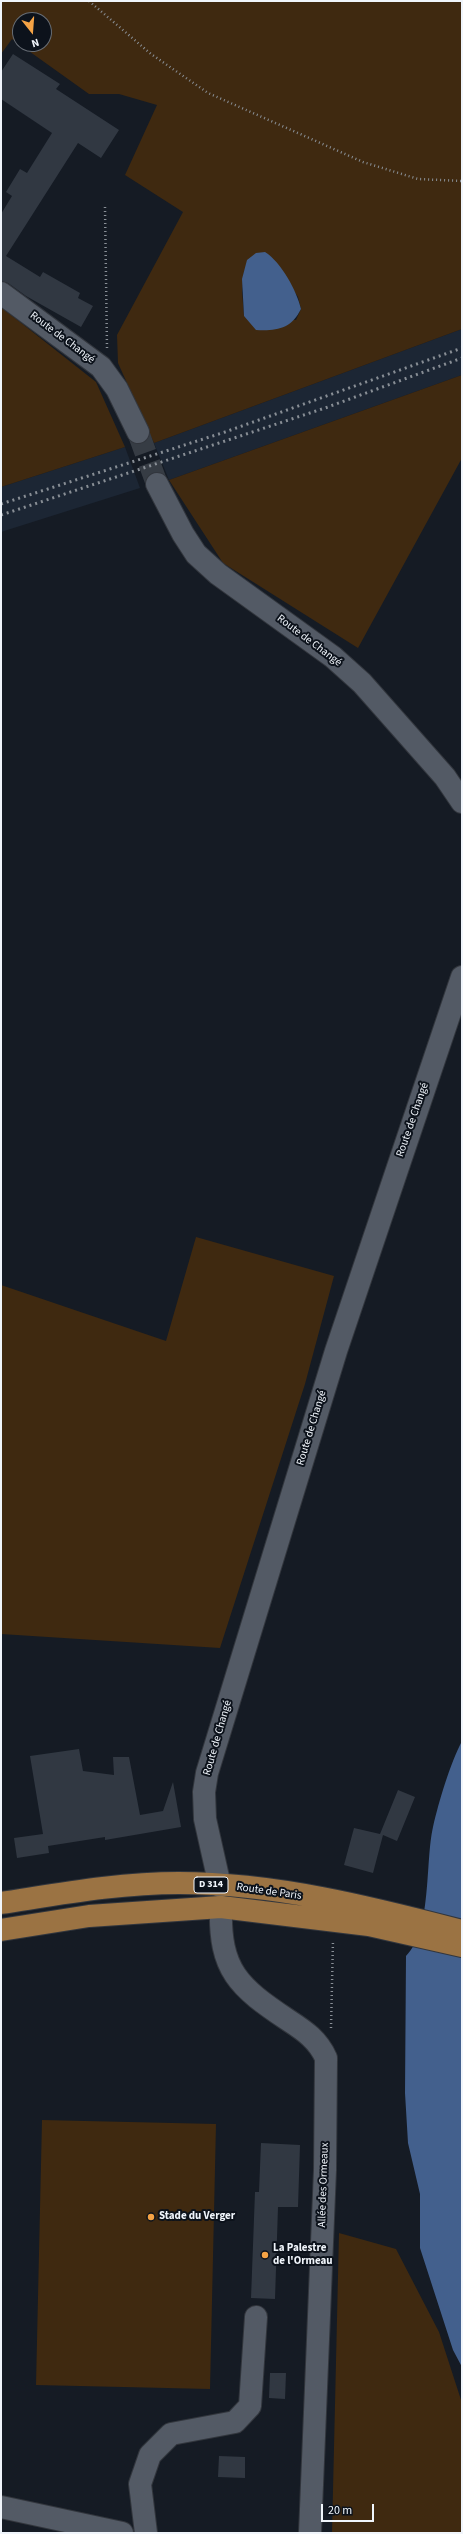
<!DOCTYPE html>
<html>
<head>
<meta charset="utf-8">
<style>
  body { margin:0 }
  #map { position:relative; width:463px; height:2534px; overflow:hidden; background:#151b24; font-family:"Source Sans 3",sans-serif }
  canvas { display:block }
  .frame { position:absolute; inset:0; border:2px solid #f0f5fb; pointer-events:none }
  .north { position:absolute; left:12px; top:12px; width:40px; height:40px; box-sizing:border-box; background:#0c121b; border:1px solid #676d75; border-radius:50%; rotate:163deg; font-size:11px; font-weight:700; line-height:16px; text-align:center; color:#f0f5fb }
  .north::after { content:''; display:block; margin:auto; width:14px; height:18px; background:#f5a345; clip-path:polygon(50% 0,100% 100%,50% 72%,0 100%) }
  .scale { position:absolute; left:321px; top:2504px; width:53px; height:18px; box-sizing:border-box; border:2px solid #f0f5fb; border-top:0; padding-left:5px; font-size:12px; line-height:14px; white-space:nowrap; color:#f0f5fb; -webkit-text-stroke:3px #0c121b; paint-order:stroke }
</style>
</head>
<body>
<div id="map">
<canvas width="463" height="2534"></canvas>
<div class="frame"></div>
<div class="north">N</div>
<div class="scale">20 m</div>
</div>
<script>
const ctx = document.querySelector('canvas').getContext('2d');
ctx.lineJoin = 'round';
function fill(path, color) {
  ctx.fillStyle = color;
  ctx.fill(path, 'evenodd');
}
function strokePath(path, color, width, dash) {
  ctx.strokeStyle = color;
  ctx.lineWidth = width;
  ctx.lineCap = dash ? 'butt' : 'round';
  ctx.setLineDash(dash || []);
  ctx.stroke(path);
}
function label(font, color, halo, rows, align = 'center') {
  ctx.font = font + ' "Source Sans 3",sans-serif';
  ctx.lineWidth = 4;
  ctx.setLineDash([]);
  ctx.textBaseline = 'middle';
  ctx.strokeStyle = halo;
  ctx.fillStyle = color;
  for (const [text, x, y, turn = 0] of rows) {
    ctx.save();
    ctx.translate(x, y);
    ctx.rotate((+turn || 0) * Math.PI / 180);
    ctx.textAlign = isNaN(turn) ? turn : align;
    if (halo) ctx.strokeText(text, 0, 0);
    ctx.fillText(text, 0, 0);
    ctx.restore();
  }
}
fill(new Path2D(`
  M462,329V375L169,480L154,443Z
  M125,447L140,488L1,532V487Z`), '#1c2634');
fill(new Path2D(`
  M1,1H462V329L154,443L118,363L117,335L183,212L125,175L157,105L119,94H89L12,39L1,54ZM20,20H44V44H20ZM270,256L298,297L301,309L296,320L244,316L242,292L244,271Z
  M1,307L96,382L125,447L1,487Z
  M462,375V458L358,648L223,563L169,480Z
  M196,1237L334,1276L305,1384L220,1648L1,1634V1285L166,1341Z
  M42,2120L216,2124L210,2389L36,2385Z
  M339,2233L396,2249L439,2332L462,2403V2533H332Z`), '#3f2910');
fill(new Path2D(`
  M265,252C281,262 297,291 301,309C291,329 277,331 256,330L244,316L242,279L247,260L256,253Z
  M462,1741V2367L453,2350L420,2248V2194L408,2143L405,2093L406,1956C432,1931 425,1862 433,1827C439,1801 450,1764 462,1741Z`), '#43608d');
fill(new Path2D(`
  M13,54L60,84L56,89L119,130L101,158L78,143L6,256L40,277L43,272L80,293L78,298L93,306L81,327L26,296L8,283L1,281V214L12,196L6,192L20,169L27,173L52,133L1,99V72Z
  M79,1749L83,1771L114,1775L113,1757H129L140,1815L163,1811L173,1782L181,1827L105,1840V1837L48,1846L49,1853L17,1858L14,1838L43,1834L30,1756Z
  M398,1790L415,1797L397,1841L383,1835L373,1873L344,1865L354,1828L380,1834Z
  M261,2143L300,2145L298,2207H278L275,2299L251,2298L255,2192H259Z
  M270,2373H286L285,2399L269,2398Z
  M219,2456L245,2457V2478L218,2477Z`), '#313842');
strokePath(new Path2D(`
  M138,432L157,484`), '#363c44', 22, [22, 11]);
const minor = new Path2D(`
  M1,293L101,367L117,389L138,432
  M157,484L183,534L196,554L218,574L333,657L362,683L445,777L462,802
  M220,1886L205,1819L204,1792L207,1773L336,1351L462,977
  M221,1907C219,1971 239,1987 288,2020C305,2031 318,2040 326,2058L325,2170L310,2533
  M1,2507L122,2533
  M146,2533L140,2484L150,2455L171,2434L235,2422L250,2406L256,2317`);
const major = new Path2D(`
  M1,1903C60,1894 119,1883 179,1883C274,1883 370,1907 462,1931
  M1,1930L89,1916L221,1907L369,1925L462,1946`);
strokePath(minor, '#32363d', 24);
strokePath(major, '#32363d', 24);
strokePath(new Path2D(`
  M89,1L151,54L208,93L363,162L418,179L462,181
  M105,207L107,348
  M331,2028L333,1940`), '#8a9097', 2.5, [1, 3]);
strokePath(minor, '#535a65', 22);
strokePath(major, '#9b7343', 22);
strokePath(new Path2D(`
  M1,504L225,432L462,348
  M1,515L325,408L462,358`), '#888e95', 3, [2, 4]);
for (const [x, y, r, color] of [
  [151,2217,4,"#f5a345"],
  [265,2255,4,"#f5a345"]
]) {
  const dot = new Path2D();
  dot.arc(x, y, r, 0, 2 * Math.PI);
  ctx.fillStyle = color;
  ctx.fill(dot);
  strokePath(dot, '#0c121b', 1.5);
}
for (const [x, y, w] of [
  [211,1885,34]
]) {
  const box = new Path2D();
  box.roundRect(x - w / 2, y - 8, w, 16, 3);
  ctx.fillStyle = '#0c121b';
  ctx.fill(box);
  strokePath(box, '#f0f5fb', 1);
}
label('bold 10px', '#f0f5fb', null, [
  ["D 314",211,1885]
]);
label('11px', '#f0f5fb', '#0c121b', [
  ["Route de Changé",62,338,37],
  ["Route de Changé",309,641,37],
  ["Route de Changé",413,1120,-71],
  ["Route de Changé",312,1428,-73],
  ["Route de Changé",218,1738,-74],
  ["Route de Paris",269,1892,8],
  ["Allée des Ormeaux",324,2185,-88]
]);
label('bold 11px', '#f0f5fb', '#0c121b', [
  ["Stade du Verger",159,2217],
  ["La Palestre",273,2249],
  ["de l'Ormeau",273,2262]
], 'left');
</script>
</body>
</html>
